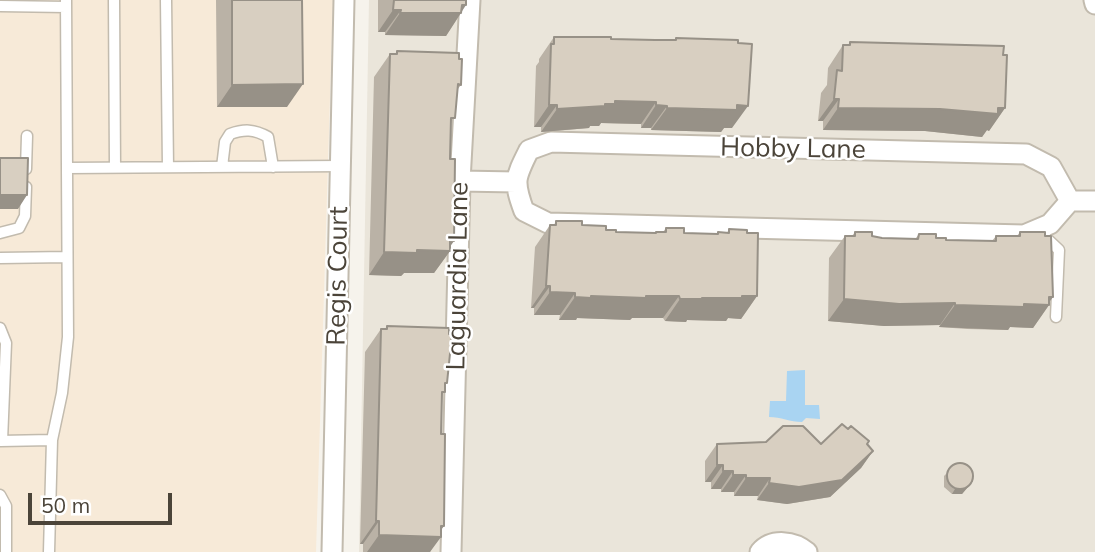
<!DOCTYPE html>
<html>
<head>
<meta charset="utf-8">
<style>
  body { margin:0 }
  #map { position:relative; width:1095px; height:552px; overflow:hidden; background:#f6f3ec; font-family:Mulish,sans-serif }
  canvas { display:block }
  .scale { position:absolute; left:28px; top:493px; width:144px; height:32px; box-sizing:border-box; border:4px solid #4b4439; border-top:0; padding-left:9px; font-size:21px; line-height:24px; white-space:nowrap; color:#4b4439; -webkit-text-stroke:5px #fff; paint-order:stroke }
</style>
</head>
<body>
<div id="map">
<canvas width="1095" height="552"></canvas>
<div class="scale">50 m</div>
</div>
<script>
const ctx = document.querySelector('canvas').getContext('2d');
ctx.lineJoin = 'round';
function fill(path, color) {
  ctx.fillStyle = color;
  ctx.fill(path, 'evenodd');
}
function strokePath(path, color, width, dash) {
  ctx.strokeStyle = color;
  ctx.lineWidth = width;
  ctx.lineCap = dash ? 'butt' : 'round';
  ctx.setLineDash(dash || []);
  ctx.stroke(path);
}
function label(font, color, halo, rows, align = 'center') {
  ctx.font = font + ' Mulish,sans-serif';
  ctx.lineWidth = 5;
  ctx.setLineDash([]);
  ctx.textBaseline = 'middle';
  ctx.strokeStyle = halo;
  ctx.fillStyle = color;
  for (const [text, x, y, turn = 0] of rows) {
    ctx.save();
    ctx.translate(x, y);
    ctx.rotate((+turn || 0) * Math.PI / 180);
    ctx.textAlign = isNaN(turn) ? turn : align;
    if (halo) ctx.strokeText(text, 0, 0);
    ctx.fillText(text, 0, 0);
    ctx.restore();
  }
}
fill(new Path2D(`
  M369,0H1095V552H359Z`), '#eae5da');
fill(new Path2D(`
  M0,0H333L316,552H0Z`), '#f7ead8');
fill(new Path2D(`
  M805,370V405H819L820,419L806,418L802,422C790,422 781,417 769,417L770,401H786L787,371Z`), '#a9d4f2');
const service = new Path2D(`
  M114,0L115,167
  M166,0L168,167
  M0,6L66,7
  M222,167L225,142L230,134C244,129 254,129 268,137L273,167
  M67,168L341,166
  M26,169L27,136
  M0,233L19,228L25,216L26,187
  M1043,235L1059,250L1056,317
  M0,258L67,257
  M0,328L6,343L2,441
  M0,441L52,440
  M0,495L6,506V552
  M49,552L52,440L62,393L68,337L66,0`);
const minor = new Path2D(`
  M1094,0L1095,4
  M460,181L516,182
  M1070,201L1051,167L1026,154L551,142L529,150C515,178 513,181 524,211L548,223L1024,235L1050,224L1070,201H1095
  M332,552L344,0
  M451,552L460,181L470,0
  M760,552C772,538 794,541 807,552`);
strokePath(service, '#c2bbae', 13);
strokePath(minor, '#c2bbae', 23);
strokePath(service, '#fff', 10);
strokePath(minor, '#fff', 19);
fill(new Path2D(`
  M216,0H302L287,107H217Z
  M378,0H466L461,13L446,36L385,35V32H378Z
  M554,37L655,40H675L676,38L732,128H724L721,132L651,130V128H641V124L601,123L599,126H590L589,128L541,132V127H534L536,66L539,62V59Z
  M850,42L1005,108L989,131L987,130L982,137L925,131L823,130V121H818L821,93L827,85L828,68L843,45H848Z
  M397,51L459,59L461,85L457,90L451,123L450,251L434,273H404L401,276L369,275L374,77L390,54H395Z
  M556,221L616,232L655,233L656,232H663L666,228L684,233L717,234L718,232L727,233L729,229L757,296L741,319L728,318L726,321L687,320L686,322L665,321L663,318H632L630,320L577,318L576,320H559L560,315H534V308H531L535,247L550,225H554Z
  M855,232L882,238H916L919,234L946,240L992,241L996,236H1017L1020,232L1045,236L1053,297L1049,302V305L1033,328L1010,327L1008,330L967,329L939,327L940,325L884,326L828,321L829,258L845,236H852Z
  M387,326L445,386L441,397V530L430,552H363V544H360L365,352L381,329H385Z
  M717,444H867L873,451L861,468L830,497L787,504L757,500L758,496H734V492H721V489H711V482H705V461Z
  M948,472L973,481L962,494H952L944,487V476Z`), '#bab2a6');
fill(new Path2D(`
  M466,5L446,36L385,35L400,13Z
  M393,10H401L385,32H378Z
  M303,84L287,107H217L232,85Z
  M834,99H839L823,121H818Z
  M615,101L656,102L641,124L601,123L599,126H590L589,128L541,132L557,109L605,104Z
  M549,105H557L541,127H534Z
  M656,105L667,106L651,128H641Z
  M737,105L748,106L732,128H724L721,132L651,130L667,108Z
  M838,108H1005L989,131L987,130L982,137L925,131L823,130Z
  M0,195H27L18,209H0Z
  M450,241H454L447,251H450L434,273H404L401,276L369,275L384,252L417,250Z
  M546,286H550L534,308H531Z
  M550,292L575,293L560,315H534Z
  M591,296H679L663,318H632L630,320L577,318L576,320H559L575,297Z
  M742,296H757L741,319L728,318L726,321L687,320L686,322L665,321L680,299Z
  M1049,297H1053L1047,305H1049L1033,328L1010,327L1008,330L939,327L955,305L1024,304Z
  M844,299L955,303L940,325L884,326L828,321Z
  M873,451L861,468L830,497L787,504L757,500L769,483Z
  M717,465H723L711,482H705Z
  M723,471H733L721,489H711Z
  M733,475H746L734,492H721Z
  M746,478H770L758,496H734Z
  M973,481L962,494H952L955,489Z
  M376,521H379L363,544H360Z
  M444,526L436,537H441L430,552H367L379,535Z`), '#979187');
const building = new Path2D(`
  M232,0H302L303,84L232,85Z
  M394,0H466V5H462L461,13H400L401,10H393Z
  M554,37H611V39L655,40H676V38L738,40V43L752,44L748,106L737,105V110L667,108V106L656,105V102L615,101V104H605V106L557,109V105H549L551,44H554Z
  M850,42L1004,46L1003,55H1007L1005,108H998V114L940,109L838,108L839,99H834L837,70L842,71L843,45H850Z
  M397,51L459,53V59H462L461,85L458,84L455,118H451L450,159H455L454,241H450V251L417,250V253L384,252L390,54H397Z
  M0,158H28L27,195H0Z
  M556,221H582V225L606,226V230H616V232L656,233V232H666V228H684V233L718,234V232L729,233V229L747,230V233H758L757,296H742V298H702V299H680L679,296H646V298L591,296V298L575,297V293L550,292V286H546L550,225H556Z
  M855,232H872V236L882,238L918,239L919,234H936V238H946V240L996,241V236H1020V232H1045V236H1051L1053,297H1049V305L1024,304V307L955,305V303L899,304L844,299L845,236H855Z
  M387,326L449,328V334H452L447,383H445V392H442L441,434H445L444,526H441V537L379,535V521H376L381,329H387Z
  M842,424L848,429L851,426L869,441L867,444L873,451L842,480L799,487L769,483L770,478H746V475H733V471H723V465H717V444L766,442L783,426H803L821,444Z
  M947 476a13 13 0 1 1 26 0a13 13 0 1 1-26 0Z`);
fill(building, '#d8cfc1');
strokePath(building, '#979187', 2);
label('26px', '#4b4439', '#fff', [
  ["Hobby Lane",793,149,1],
  ["Regis Court",338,276,-89],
  ["Laguardia Lane",458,276,-89]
]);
</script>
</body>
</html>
